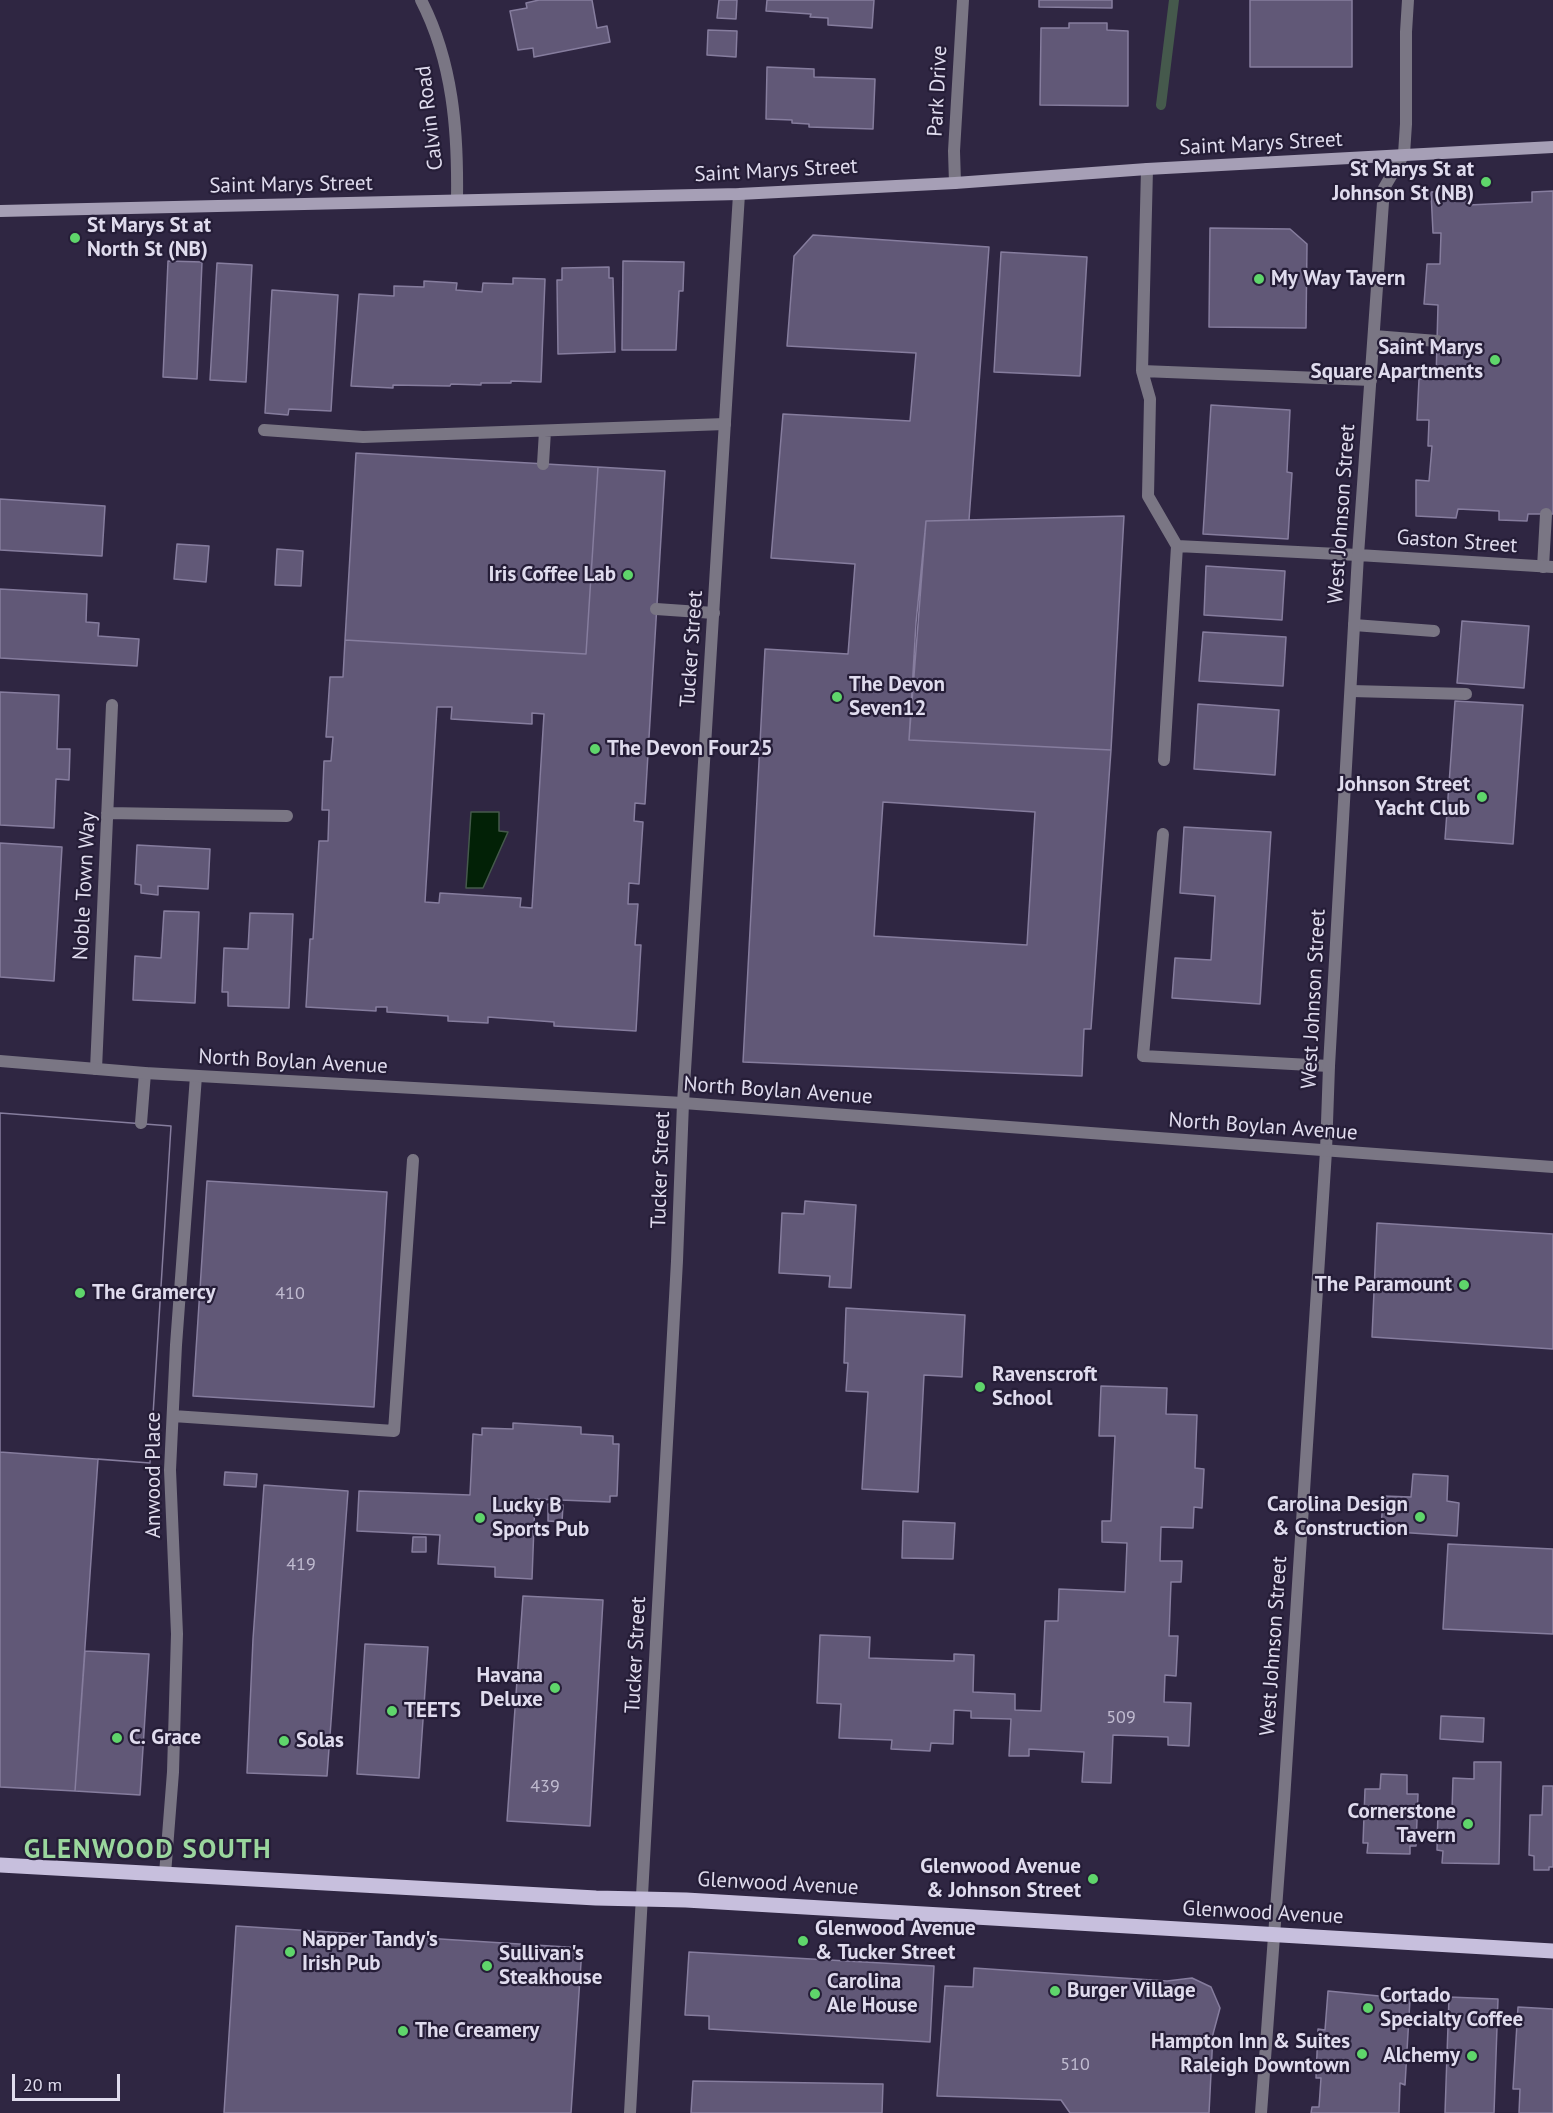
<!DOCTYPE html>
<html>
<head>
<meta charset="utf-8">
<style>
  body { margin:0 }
  #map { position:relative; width:1553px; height:2113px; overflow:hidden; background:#2f2642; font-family:"PT Sans",sans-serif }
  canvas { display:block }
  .scale { position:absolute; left:12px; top:2074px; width:108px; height:27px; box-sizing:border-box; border:3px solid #e0dcee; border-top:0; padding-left:8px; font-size:18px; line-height:21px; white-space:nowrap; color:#e0dcee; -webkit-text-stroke:4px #251d37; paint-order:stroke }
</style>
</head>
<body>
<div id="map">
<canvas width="1553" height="2113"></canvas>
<div class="scale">20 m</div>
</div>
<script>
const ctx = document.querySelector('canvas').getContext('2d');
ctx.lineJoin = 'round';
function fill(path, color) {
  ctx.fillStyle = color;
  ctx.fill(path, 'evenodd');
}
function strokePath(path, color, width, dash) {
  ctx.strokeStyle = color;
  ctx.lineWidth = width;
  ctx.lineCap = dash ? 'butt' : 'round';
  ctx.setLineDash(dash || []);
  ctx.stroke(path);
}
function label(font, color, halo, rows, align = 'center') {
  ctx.font = font + ' "PT Sans",sans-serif';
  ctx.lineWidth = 4.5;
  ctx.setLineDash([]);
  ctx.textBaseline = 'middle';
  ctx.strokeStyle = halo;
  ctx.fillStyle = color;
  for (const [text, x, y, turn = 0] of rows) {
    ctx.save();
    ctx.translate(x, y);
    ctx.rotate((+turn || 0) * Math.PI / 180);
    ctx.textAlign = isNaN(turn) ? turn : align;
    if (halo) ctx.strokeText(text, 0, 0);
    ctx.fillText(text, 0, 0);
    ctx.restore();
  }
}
const water = new Path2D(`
  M471,812H499V831L508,832L483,888H466Z`);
fill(water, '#022106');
strokePath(water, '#45594c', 1.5);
strokePath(new Path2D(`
  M1161,105L1174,0`), '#45594c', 10);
const building = new Path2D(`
  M539,0H592L597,28L607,26L610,42L534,57L533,48L518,50L510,11L527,8L526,3Z
  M719,0H737L736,19L717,18Z
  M767,0H874L872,28L828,25V18L810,17L811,14L766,11Z
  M1039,0H1112V8L1039,7Z
  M1250,0H1352V67H1250Z
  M1069,23H1107V30L1128,31V106L1040,105L1041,28H1069Z
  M708,30L737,31L736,57L707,55Z
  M767,67L814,69V77L875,79L873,129L809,127V124L792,123V120L766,119Z
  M1468,191L1469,205L1532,202V192L1553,191V514H1528L1527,521L1499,520V511L1458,509L1456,518L1416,516V480L1429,481L1432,446H1428L1429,420H1417L1419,379H1436L1438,305L1424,304L1427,264H1440L1441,233H1433L1431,192Z
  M1210,228L1290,229L1307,244L1306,328L1209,327Z
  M813,235L989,247L969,520L926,521L909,740L1111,750L1091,1029H1084L1082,1076L743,1062L765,649L848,654L855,564L771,558L783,414L910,421L916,353L787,346L794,256ZM883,802L1035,812L1027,945L874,936Z
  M1001,252L1087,257L1080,376L994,372Z
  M168,261L202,262L197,379L163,377Z
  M623,261L684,262L683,291H679L676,350H622Z
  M217,263L252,265L246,382L210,380Z
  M609,267V278H613L615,352L558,354L557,280H562V268Z
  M513,278L545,279L541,382L511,381V383H481V385L451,384L450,386L393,385V388L351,386L359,294L394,296V286L424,287V281L457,283L456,290L482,292L483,283L513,284Z
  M272,290L338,295L331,411L289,409L288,415L265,413Z
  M1211,405L1290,410L1287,472L1292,473L1288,539L1203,534Z
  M356,453L598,467L586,654L345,640Z
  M598,467L665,471L645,804L635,803L634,821L643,822L639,884L629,883L628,904H638L635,945H641L636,1031L554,1026V1022L488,1017V1023L448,1021V1016L387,1012V1007H376V1011L306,1007L310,939H313L319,841H328L329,810H322L324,761H331L333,737H326L330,677H343L345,640L586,654ZM437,707H452L451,719L532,724V713L544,714L532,908L520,907L521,898L440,893L439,903L425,902Z
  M0,499L105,506L102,556L0,550Z
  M1124,516L1111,750L909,740L916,623L926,521Z
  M177,544L209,546L206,582L174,579Z
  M277,549L303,551L301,586L275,585Z
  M1206,566L1285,571L1282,620L1204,615Z
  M0,589L87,594L86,622L99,623L98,636L139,639L137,666L0,658Z
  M1462,621L1529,626L1524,688L1457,683Z
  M1203,632L1286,637L1283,686L1199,681Z
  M0,692L59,695L57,749H70L69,780L56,779L54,828L0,825Z
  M1455,701L1523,705L1513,844L1445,839Z
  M1198,704L1279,710L1275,775L1194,769Z
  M1184,827L1271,832L1260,1004L1172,998L1175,958L1211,960L1215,896L1180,893Z
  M0,843L62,847L54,981L0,977Z
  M137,845L210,849L208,889L158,886V895L141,893V885L135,884Z
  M164,911L199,912L195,1003L133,1000L135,956L161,958Z
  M250,913L293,914L289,1008L228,1006V992H222L224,948L248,949Z
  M0,1113L171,1126L150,1463L98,1459L75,1791L0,1787Z
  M0,1113L171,1126L150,1463L0,1452Z
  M207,1181L387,1192L374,1407L193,1396Z
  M805,1201L856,1205L851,1288L829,1287L830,1276L779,1273L782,1213L804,1214Z
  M1377,1223L1553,1234V1349L1372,1337Z
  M846,1308L965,1315L962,1377L924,1375L918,1492L862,1489L868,1392L846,1391L848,1363H844Z
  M1101,1386L1167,1388L1166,1414L1197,1415L1195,1468L1204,1469L1202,1508L1194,1507L1193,1528L1161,1527L1160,1561H1182L1181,1582H1171L1169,1636H1178L1176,1676L1165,1675L1164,1702L1191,1703L1189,1746L1168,1745V1737L1113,1735L1111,1783L1082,1782L1084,1752L1029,1749V1756H1009L1011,1719L971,1718V1711L954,1710L953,1744L931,1743L930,1751L891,1749L892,1740L839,1738L841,1704L817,1703L820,1635L870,1637L869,1658L954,1661V1654L974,1655L973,1692L1015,1694V1710L1041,1711L1045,1621H1058L1059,1589L1125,1592L1127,1543L1102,1542V1521H1111L1115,1436H1099Z
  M513,1423L581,1427V1434L613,1436V1444H619L617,1496H610V1502L535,1499L532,1579L495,1577V1567L438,1564L440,1535L357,1531L359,1491L470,1495L473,1434L482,1435V1428L513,1429Z
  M225,1472L257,1474L256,1487L224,1485Z
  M1413,1474L1448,1476L1447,1501L1459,1503L1457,1536L1381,1531L1383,1496L1411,1497Z
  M264,1485L348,1491L327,1776L247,1773L253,1639Z
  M548,1504L563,1505L562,1522L548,1521Z
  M903,1521L955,1523L953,1559L902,1558Z
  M413,1537H426V1552H412Z
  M1448,1544L1553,1549V1634L1443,1629Z
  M523,1596L603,1600L590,1826L507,1821Z
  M365,1644L428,1647L419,1778L357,1774Z
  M85,1651L149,1654L140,1795L75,1791Z
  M1441,1716L1484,1718L1483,1742L1440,1739Z
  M1474,1762H1501L1499,1864L1442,1863L1443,1851L1437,1850L1438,1810H1452L1453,1778L1474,1779Z
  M1381,1774L1407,1775V1794H1418L1416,1846H1410V1854L1367,1853L1368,1843H1363L1365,1789H1380Z
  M1543,1786H1553V1867H1549V1870H1534V1856L1529,1855L1530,1815H1542Z
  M236,1926L582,1948L571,2113H224Z
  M689,1952L934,1966L930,2042L709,2029V2016L685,2015Z
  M974,1968L1167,1981L1192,1978L1211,1987L1220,2008L1213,2034L1209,2113H1070L1061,2100L937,2096L945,1986L973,1987Z
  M1328,1991L1410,1999L1405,2085L1400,2083L1399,2113H1311L1312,2107H1319L1321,2078H1316L1318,2029L1325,2030Z
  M1449,1997L1498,1999L1494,2113H1445Z
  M1518,2007L1553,2009V2113H1519L1520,2089H1513Z
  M693,2081L883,2084L882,2113H691Z`);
fill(building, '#615877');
strokePath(building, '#867d9e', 1.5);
strokePath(new Path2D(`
  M1374,336L1437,341
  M1142,371L1147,169
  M264,430L363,437L725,424
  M543,464L545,431
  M1177,546L1358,555
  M1543,567L1546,514
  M656,609L714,613
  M1354,625L1434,631
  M1351,691L1466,694
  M1164,760L1177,546L1148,496L1150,399L1142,371L1371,380
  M1163,834L1143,1056L1329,1066
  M141,1123L145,1073
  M173,1416L394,1431L413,1160
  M165,1874L173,1772L177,1634L170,1470L176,1345L196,1076`), '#7a7684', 12);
strokePath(new Path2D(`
  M421,0C453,62 458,131 457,199
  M955,183L954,151L963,0
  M1358,555L1553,567
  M107,813L287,816
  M96,1069L112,705
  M630,2113L677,1261L683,1103L739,194
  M1261,2113L1284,1800L1326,1151L1329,1066L1358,555L1384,188L1404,154L1406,124V32L1408,0`), '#7a7684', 12);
strokePath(new Path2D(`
  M0,1061L145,1073L683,1103L1553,1167`), '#7a7684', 12);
strokePath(new Path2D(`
  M0,211L739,194L955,183L1147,169L1553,147`), '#a69fb6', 12);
strokePath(new Path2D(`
  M0,1865L596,1898L686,1900L1553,1951`), '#c7bfdd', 15);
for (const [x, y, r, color] of [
  [1486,182,6,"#5fd56b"],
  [75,238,6,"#5fd56b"],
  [1259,279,6,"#5fd56b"],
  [1495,360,6,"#5fd56b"],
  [628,575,6,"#5fd56b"],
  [837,697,6,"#5fd56b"],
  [595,749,6,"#5fd56b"],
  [1482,797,6,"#5fd56b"],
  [1464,1285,6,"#5fd56b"],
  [80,1293,6,"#5fd56b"],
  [980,1387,6,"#5fd56b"],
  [1420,1517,6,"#5fd56b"],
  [480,1518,6,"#5fd56b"],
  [555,1688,6,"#5fd56b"],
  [392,1711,6,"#5fd56b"],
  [117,1738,6,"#5fd56b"],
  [284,1741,6,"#5fd56b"],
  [1468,1824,6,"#5fd56b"],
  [1093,1879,6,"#5fd56b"],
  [803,1941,6,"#5fd56b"],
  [290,1952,6,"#5fd56b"],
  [487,1966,6,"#5fd56b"],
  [1055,1991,6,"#5fd56b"],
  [815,1994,6,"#5fd56b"],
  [1368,2008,6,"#5fd56b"],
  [403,2031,6,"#5fd56b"],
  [1362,2054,6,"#5fd56b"],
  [1472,2056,6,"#5fd56b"]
]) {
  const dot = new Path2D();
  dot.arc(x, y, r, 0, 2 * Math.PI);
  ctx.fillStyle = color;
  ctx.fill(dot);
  strokePath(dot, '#251d37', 2);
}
label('18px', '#c0bbd0', null, [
  ["410",290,1294],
  ["419",301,1565],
  ["509",1121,1718],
  ["439",545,1787],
  ["510",1075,2065]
]);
label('21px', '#e0dcee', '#251d37', [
  ["Park Drive",938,91,-87],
  ["Calvin Road",430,118,-97],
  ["Saint Marys Street",1261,144,-3],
  ["Saint Marys Street",776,171,-3],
  ["Saint Marys Street",291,185,-1],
  ["West Johnson Street",1342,514,-86],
  ["Gaston Street",1457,542,4],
  ["Tucker Street",692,649,-86],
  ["Noble Town Way",85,886,-87],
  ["West Johnson Street",1314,999,-87],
  ["North Boylan Avenue",293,1062,3],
  ["North Boylan Avenue",778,1091,4],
  ["North Boylan Avenue",1263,1127,4],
  ["Tucker Street",661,1170,-88],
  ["Anwood Place",154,1475,-90],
  ["West Johnson Street",1274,1646,-86],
  ["Tucker Street",636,1655,-87],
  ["Glenwood Avenue",778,1884,3],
  ["Glenwood Avenue",1263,1913,3]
]);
label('bold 21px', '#e0dcee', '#251d37', [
  ["St Marys St at",1474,170,"right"],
  ["Johnson St (NB)",1474,194,"right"],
  ["St Marys St at",87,226],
  ["North St (NB)",87,250],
  ["My Way Tavern",1271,279],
  ["Saint Marys",1483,348,"right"],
  ["Square Apartments",1483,372,"right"],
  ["Iris Coffee Lab",616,575,"right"],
  ["The Devon",849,685],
  ["Seven12",849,709],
  ["The Devon Four25",607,749],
  ["Johnson Street",1470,785,"right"],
  ["Yacht Club",1470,809,"right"],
  ["The Paramount",1452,1285,"right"],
  ["The Gramercy",92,1293],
  ["Ravenscroft",992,1375],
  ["School",992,1399],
  ["Carolina Design",1408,1505,"right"],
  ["& Construction",1408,1529,"right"],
  ["Lucky B",492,1506],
  ["Sports Pub",492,1530],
  ["Havana",543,1676,"right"],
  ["Deluxe",543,1700,"right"],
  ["TEETS",404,1711],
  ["C. Grace",129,1738],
  ["Solas",296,1741],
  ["Cornerstone",1456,1812,"right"],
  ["Tavern",1456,1836,"right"],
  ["Glenwood Avenue",1081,1867,"right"],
  ["& Johnson Street",1081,1891,"right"],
  ["Glenwood Avenue",815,1929],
  ["& Tucker Street",815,1953],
  ["Napper Tandy's",302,1940],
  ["Irish Pub",302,1964],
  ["Sullivan's",499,1954],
  ["Steakhouse",499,1978],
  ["Carolina",827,1982],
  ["Ale House",827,2006],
  ["Burger Village",1067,1991],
  ["Cortado",1380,1996],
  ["Specialty Coffee",1380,2020],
  ["The Creamery",415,2031],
  ["Hampton Inn & Suites",1350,2042,"right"],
  ["Raleigh Downtown",1350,2066,"right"],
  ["Alchemy",1460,2056,"right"]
], 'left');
ctx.letterSpacing = '1.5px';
label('bold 27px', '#9ad69d', '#251d37', [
  ["GLENWOOD SOUTH",148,1850]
]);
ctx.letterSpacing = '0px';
</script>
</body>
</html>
